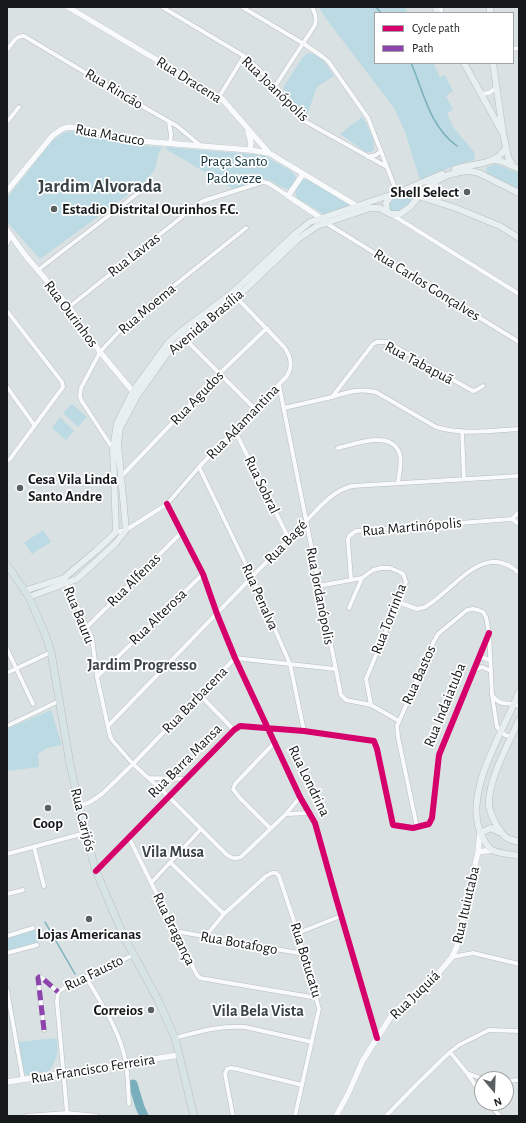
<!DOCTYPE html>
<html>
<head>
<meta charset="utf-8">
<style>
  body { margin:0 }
  #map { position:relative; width:526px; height:1123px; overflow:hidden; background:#dae1e2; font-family:"Alegreya Sans",sans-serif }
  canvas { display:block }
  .frame { position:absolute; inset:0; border:8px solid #15191a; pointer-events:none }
  .legend { position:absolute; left:374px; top:12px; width:140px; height:52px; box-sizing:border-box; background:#fff; border:1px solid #a1a3a3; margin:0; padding:5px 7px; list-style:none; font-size:12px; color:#15191a }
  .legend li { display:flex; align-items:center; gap:8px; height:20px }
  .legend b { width:20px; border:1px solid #a1a3a3 }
  .north { position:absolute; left:474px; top:1071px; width:40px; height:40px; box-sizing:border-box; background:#fff; border:1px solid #a1a3a3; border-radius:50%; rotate:161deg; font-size:11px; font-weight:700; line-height:16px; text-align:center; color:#15191a }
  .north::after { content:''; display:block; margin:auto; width:14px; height:18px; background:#5a5f60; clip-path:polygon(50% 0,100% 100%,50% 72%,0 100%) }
</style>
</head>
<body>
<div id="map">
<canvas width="526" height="1123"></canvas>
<div class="frame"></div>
<ul class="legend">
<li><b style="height:5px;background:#d6006c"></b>Cycle path</li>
<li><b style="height:5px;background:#8e44ad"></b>Path</li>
</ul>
<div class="north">N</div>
</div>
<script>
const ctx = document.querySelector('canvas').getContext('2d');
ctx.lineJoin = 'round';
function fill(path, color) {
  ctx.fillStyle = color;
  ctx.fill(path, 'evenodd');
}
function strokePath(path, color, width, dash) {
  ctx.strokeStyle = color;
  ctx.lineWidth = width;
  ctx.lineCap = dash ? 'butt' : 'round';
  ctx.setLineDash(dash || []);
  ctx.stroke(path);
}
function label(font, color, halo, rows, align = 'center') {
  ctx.font = font + ' "Alegreya Sans",sans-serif';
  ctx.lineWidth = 3.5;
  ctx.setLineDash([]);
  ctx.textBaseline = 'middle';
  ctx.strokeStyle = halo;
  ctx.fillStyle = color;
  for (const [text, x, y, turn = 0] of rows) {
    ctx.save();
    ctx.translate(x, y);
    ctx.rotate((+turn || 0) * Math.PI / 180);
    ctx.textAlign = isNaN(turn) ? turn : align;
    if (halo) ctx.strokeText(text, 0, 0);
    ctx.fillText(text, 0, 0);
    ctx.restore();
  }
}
fill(new Path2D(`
  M319,7H405L408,13H375V63H433L440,77L445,75L453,91L446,96L453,110L447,113L453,127L474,152L475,160L459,164L420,180L405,132L394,108L324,16Z
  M308,53C321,54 328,67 334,76L317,87L307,115L297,107L283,88L302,58Z
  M362,117C367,124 376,142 374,150L371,152H366L340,134Z
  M75,131L138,145L163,147C155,155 159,162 154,171C151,175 147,178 144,183L40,259L7,222V198L51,142L63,133Z
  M166,147L263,155L291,171L294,174L296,178L292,185L288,189C279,188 273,180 264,179L233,189L166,149Z
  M495,164L519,173V189L488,174L486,170L487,167Z
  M307,179L350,205L349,206L325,215L297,198C293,191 298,185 302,180Z
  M404,195L412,197V201L399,212H392L389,208V204L392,200Z
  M72,404L87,417L78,427L63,413Z
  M60,417L74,431L66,440L52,428Z
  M43,530L51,542L32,554L24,543Z
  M51,710L62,745L47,748L38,754L39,767L7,771V729Z
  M35,929L39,942L7,951V938Z
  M57,1038C58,1053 58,1058 49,1071L28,1075L23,1073L18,1042Z`), '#bbdae3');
strokePath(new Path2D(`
  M376,7L381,13
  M411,63C424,92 429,126 457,146
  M45,922L75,974`), '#79afbd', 1.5);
strokePath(new Path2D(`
  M133,1084L140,1107L144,1116`), '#79afbd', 9);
const minor = new Path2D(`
  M162,7L244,56L260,70L294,112L301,119L387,167
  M242,7L304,44L323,57L328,61L368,118L397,193
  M441,7V13
  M513,49L519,48
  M7,50C12,44 16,35 24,36L128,98L177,126L201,146
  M274,88L315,25C317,18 315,13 312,7
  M480,92C487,96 492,92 496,87
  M219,97L244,56
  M7,122L19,107
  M169,122L171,135L170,144
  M368,157L376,155L381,151
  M391,214L519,294
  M326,223L519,342
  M7,244L11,235
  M38,270L146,187
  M69,307L198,204L203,201L263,182L268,183L288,196
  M7,311L62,382L63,387L10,459L7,461
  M182,336L255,409
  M279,385L341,695L346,700L371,705L399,721
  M7,387L35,426
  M332,397C348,392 360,388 376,392L436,427C462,435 492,431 519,429
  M284,408L332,397L373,344L377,342H387L471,390L474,391L483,386
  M235,431L289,539
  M462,431L464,479
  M338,448C355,444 393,429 400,455C402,463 399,474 398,483
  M113,449L81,400L80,396L81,388L100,352L126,324L246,228
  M199,467L252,577L290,664L304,731
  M114,484L219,374L267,328
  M167,504L203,574L217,614L235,658L300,797L315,823L336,898L377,1038
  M512,519L519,512
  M116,532L126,530L167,504L199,467L287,376C293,365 291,358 285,348L235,296
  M351,580L348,540L349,536L356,531L512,519L519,524
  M66,582L92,638L97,677L110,736L112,740L133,764L168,796L224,852C229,857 233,860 241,857L286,814L300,797
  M318,586L362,578L373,570L381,568H390L400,572L403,574L406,582L366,679L371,705
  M398,602L417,609L425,607C453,592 483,539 519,573
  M349,608L362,578
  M87,627L181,533
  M7,649L33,704
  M478,659L484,658L490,660
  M473,671L482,667L491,671
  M7,673L51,652
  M97,677L203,574
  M200,695L234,730
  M492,695C502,709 508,700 519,706
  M7,726L59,701
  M108,726L306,521C320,507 332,491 352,486L519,476
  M148,778L185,779
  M79,806L90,802L102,794L133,764L235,658L335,669
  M286,814L310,813
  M417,827L398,737L397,726L434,641L438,634L467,610L473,609L478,610L483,612L486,617L489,633L492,695L497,727L505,735L512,737
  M270,828L240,798L233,789L235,784L275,742
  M129,838L197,975L200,978L317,998
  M34,847L44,886
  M7,854L85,833
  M171,863L224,914
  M96,871L234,730L240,726L304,731L374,741L377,749L393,825L413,828L429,824L432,818L439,755L489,633
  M151,883L201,829
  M7,894L23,890
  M175,931L304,954
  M298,933L341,916
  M7,936L33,928
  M205,937L224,914L266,876L272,873H276L279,876L298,933L319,1009L295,1116
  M7,953L37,945
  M452,957L473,953L519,964
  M86,977C102,1005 120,1031 126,1063C128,1076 128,1090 129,1104
  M7,990L23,1080
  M44,1030L38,978L39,977H41L58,992
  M175,1038C198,1032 220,1025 245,1027L312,1042
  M450,1052L467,1073L482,1095
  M467,1073L483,1079
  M506,1081L519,1080
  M488,1103L500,1116
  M67,1113L57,1002L58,992L67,986L133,955
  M26,1116L67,1113L97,1116
  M233,1116L225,1074L227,1069L231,1068L237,1069L302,1085
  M386,1116L417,1084L450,1052L459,1045L489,1030L519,1031`);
const tertiary = new Path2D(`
  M68,7L219,97L224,101L269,153L357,206
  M248,132L251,142L250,150
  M303,174L288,196L324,220
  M7,191L53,135L62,129L68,127L79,128L140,141L250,150L268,153
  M7,230L25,255L69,307L100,352L135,394
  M478,852L492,850
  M7,1082L179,1055
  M336,1116L348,1094L363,1060L390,1018L437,975L452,957L457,946L478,852L480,833`);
const secondary = new Path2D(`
  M435,7L438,13
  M490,7V13
  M464,63L501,130
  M493,63L503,133L508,157L513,166
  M493,160L501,161L519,169
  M455,169C472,163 497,166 506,147
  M436,181L434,189L439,202
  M402,191L456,208L500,226L519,238
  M387,211L386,203L392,195
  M24,591L64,578L97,550L116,532L113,449L117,423L133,391L168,343L179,333L232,293L295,234L310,222L402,191L442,174
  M29,597L77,579L115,544L126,530L118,444L120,428L137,396L169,351L183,338L236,298L298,239L317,226L370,208H379L391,214H400L410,207L425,189L436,181L448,175L460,172L470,171L479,173L519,193
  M519,692C504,731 461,794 482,836C484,840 487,847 492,850C499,854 511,854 519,856
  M519,720C509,743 490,776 489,801C488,809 492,817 496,824C499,829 502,835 507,838C511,840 515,841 519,842
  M480,833L491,828L499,832`);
const primary = new Path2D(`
  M7,565L29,597L45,634L51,652L70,764L85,833L96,871L124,937L159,1002L175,1038L194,1116`);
strokePath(minor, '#b8bdbe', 5);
strokePath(tertiary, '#b8bdbe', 6);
strokePath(secondary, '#b8bdbe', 7);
strokePath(primary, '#babebe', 8);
strokePath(minor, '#f9fafb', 4);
strokePath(tertiary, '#f9fafb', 5.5);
strokePath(secondary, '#e8eff0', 6);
strokePath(primary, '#d7e4e6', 7);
strokePath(new Path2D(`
  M44,1030L38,978L39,977H41L58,992`), '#8e44ad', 5, [10, 5]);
strokePath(new Path2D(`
  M167,504L203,574L217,614L235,658L300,797L315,823L336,898L377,1038
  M96,871L234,730L240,726L304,731L374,741L377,749L393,825L413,828L429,824L432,818L439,755L489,633`), '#d6006c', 6);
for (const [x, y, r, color] of [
  [467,192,4,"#5a5f60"],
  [54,209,4,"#5a5f60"],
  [20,488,4,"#5a5f60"],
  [48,808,4,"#5a5f60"],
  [89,919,4,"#5a5f60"],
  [151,1010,4,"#5a5f60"]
]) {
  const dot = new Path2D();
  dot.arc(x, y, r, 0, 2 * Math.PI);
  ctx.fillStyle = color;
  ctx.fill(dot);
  strokePath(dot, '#fff', 1.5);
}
label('15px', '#15191a', '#fff', [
  ["Rua Dracena",189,80,32],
  ["Rua Rincão",114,89,31],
  ["Rua Joanópolis",275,89,44],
  ["Rua Macuco",110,135,10],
  ["Rua Lavras",134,255,-38],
  ["Rua Carlos Gonçalves",427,285,32],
  ["Rua Moema",147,309,-40],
  ["Rua Ourinhos",71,314,53],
  ["Avenida Brasília",206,322,-40],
  ["Rua Tabapuã",419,363,28],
  ["Rua Agudos",197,398,-46],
  ["Rua Adamantina",243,422,-46],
  ["Rua Sobral",262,485,64],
  ["Rua Martinópolis",412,527,-5],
  ["Rua Bagé",286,542,-46],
  ["Rua Alfenas",134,580,-45],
  ["Rua Jordanópolis",320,596,79],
  ["Rua Penalva",260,597,66],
  ["Rua Bauru",79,615,68],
  ["Rua Alterosa",158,617,-44],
  ["Rua Torrinha",389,619,-69],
  ["Rua Bastos",419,675,-66],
  ["Rua Barbacena",195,700,-46],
  ["Rua Indaiatuba",445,705,-68],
  ["Rua Barra Mansa",185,761,-45],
  ["Rua Londrina",309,781,64],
  ["Rua Carijós",83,820,76],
  ["Rua Ituiutaba",466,905,-77],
  ["Rua Bragança",174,929,64],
  ["Rua Botafogo",239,943,10],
  ["Rua Botucatu",306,960,73],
  ["Rua Fausto",94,973,-26],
  ["Rua Juquiá",415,995,-44],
  ["Rua Francisco Ferreira",93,1069,-9]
]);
label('15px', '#0f323c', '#fff', [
  ["Praça Santo",234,161],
  ["Padoveze",234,178]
]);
label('bold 15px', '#15191a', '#fff', [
  ["Shell Select",459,192],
  ["Estadio Distrital Ourinhos F.C.",62,209,"left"],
  ["Cesa Vila Linda",28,479,"left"],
  ["Santo Andre",28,496,"left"],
  ["Coop",48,823,"center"],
  ["Lojas Americanas",89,934,"center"],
  ["Correios",143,1010]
], 'right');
label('bold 16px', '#3a4346', '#fff', [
  ["Jardim Progresso",142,665],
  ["Vila Musa",173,852],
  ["Vila Bela Vista",258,1011]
]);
label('bold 19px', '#3a4346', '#fff', [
  ["Jardim Alvorada",100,186]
]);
</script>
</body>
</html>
